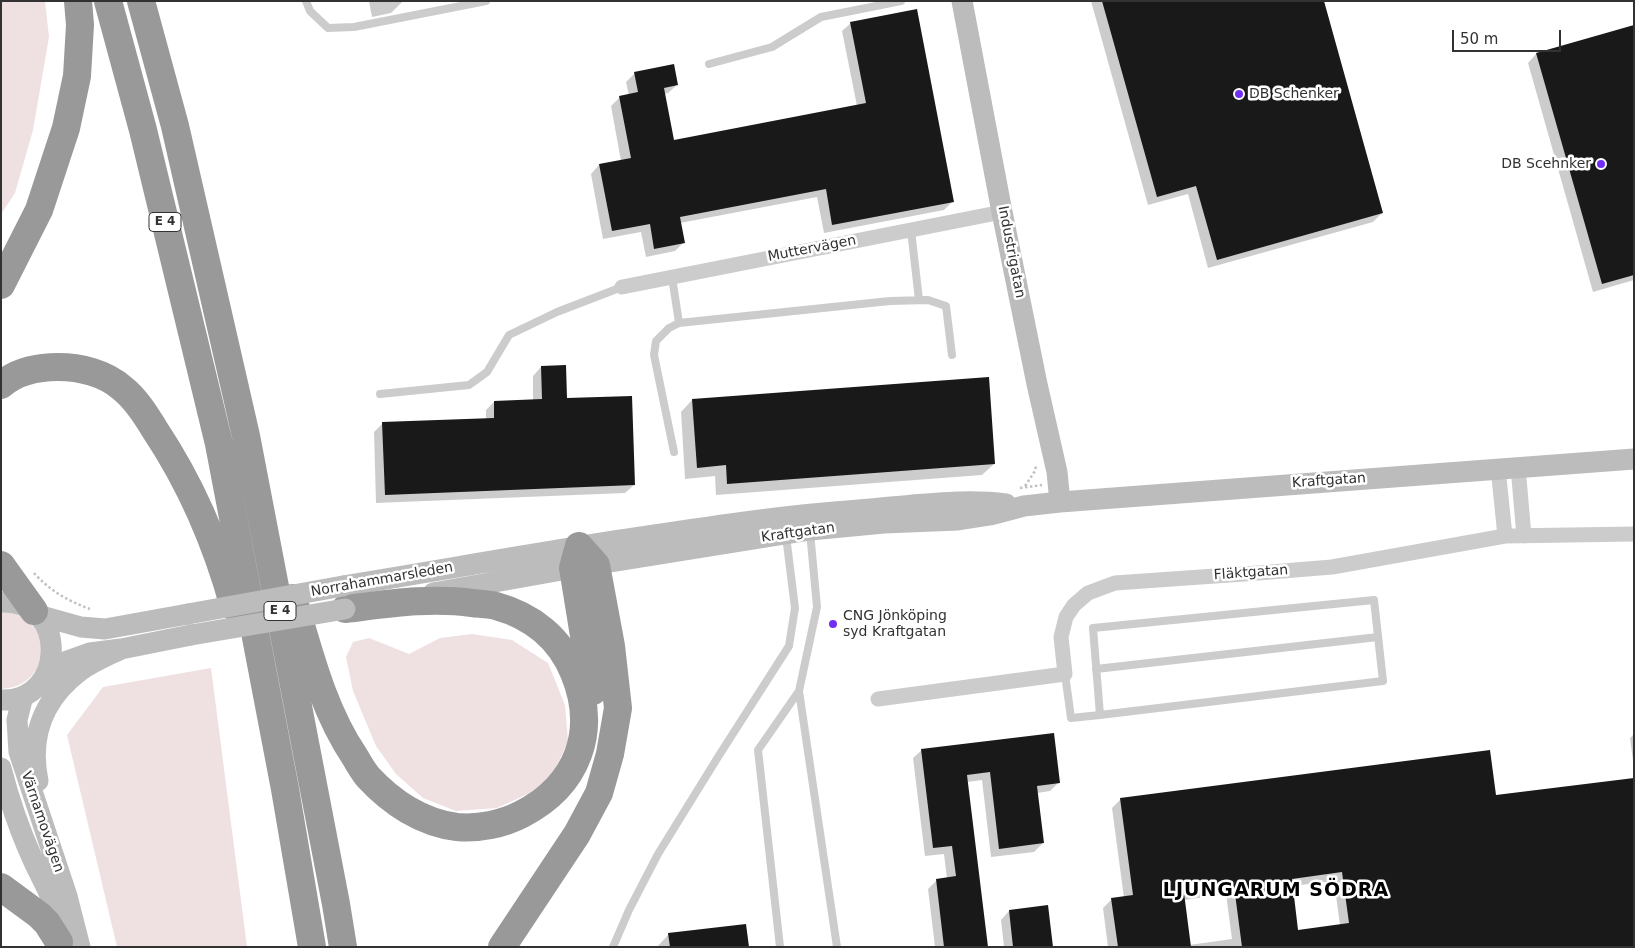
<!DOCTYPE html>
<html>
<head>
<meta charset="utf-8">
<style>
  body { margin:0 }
  #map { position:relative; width:1635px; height:948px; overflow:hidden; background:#fff; font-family:"DejaVu Sans",sans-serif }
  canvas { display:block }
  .frame { position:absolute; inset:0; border:2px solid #323232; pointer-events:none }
  .scale { position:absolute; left:1452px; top:30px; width:109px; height:22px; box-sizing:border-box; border:2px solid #323232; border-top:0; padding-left:6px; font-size:15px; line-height:18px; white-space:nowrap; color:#323232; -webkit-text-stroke:4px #fff; paint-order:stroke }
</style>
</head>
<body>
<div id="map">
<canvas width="1635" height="948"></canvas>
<div class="frame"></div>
<div class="scale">50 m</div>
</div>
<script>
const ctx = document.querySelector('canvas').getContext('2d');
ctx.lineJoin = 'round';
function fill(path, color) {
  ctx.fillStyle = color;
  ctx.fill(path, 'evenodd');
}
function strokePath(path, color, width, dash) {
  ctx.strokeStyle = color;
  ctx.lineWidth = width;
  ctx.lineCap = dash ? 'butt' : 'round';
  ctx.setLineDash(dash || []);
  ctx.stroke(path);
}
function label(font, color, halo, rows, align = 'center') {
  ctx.font = font + ' "DejaVu Sans",sans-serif';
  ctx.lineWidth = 5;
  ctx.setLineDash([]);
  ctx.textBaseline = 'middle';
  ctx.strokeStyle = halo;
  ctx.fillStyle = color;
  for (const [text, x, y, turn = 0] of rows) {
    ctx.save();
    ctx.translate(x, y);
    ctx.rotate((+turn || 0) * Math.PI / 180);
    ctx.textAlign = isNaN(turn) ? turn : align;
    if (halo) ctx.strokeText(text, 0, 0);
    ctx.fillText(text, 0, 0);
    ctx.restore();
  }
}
fill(new Path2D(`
  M1,1H45L49,37L33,130L15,193L1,214Z
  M1,610C57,617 53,687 1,689Z
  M472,634L512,640L548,663L565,705L568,741L552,776L528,794L497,808L456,811L423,798L396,774L376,746L353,691L346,657L353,642L369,638L409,654L440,638Z
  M211,668L247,947H117L67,735L103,687Z`), '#efe0e2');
fill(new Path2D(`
  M369,1H403L391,13L372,17Z
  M1091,1H1323L1382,213L1373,222L1208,268L1188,194L1148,205Z
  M851,23L953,201L944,210L824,233L817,197L680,223L684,242L675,251L646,257L641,232L603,239L591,174L599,165L621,161L611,106L620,97L629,96L626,82L635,73L677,85L668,93L664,94L673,142L857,106L842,31Z
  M1634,27V280L1593,292L1528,63L1536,54Z
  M541,367L634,485L625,493L376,503L374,432L383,423L486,419V410L494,402L533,400V376Z
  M692,400L994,464L982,475L716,495L715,476L685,479L681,412Z
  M1634,734V768L1630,738Z
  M922,750L1058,783L1050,791L1037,793L1043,843L1034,852L991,857L982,780L967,782L987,947H935L928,889L937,880L947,879L944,854L925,856L913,758Z
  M1495,796L1634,947H1108L1103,908L1112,899L1124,898L1112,808L1121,799ZM1334,881L1340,925L1297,931L1292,886ZM1226,894L1232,939L1189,945L1184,900Z
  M1009,911L1051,947H1004L1001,920Z
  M669,934L747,947H657Z`), '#0003');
fill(new Path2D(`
  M1102,1H1324L1383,213L1217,260L1196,186L1157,197Z
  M917,9L954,202L832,225L826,189L680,217L685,243L654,249L650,224L612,231L599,164L631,158L619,96L638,92L634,72L674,64L678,85L664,88L674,140L866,103L850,22Z
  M1634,25V275L1602,284L1536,53Z
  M566,365L567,398L632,396L635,485L385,495L382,422L494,418V401L542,399L541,366Z
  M989,377L995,464L727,484L726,465L697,468L692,399Z
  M1054,733L1060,783L1037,786L1044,843L999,849L990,772L967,775L988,947H944L936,879L956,876L952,846L933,848L921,749Z
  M1490,750L1496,795L1634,778V947H1242L1234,886L1184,893L1191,947H1118L1111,898L1133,895L1120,798ZM1342,872L1349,923L1298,930L1292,879Z
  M1048,905L1053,947H1013L1009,910Z
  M746,924L749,947H670L668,933Z`), '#191919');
strokePath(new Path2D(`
  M1025,486L1035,471L1036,466
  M1020,488L1042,485
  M34,573C49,590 68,601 90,609`), '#c2c2c2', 2.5, [2.5, 2.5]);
strokePath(new Path2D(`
  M306,1L310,11L328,28L354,27L486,1
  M709,64L772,47L821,17L901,1
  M911,230L919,300
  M672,277L679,323L669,328L656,341L654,355L674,452
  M679,323L890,301L928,300L946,306L952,355
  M380,394L469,385L487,372L509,335L557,312L622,287
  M1096,669L1378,637
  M1065,674L1071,718L1100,715L1383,681L1374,600L1093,628L1100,715
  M799,691L837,947
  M613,947L629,910L658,854L718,757L789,646L795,608L786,536
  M780,947L758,750L799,691L817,607L810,532`), '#ccc', 8);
strokePath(new Path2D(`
  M622,287L1002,212
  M1518,467L1524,536
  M1498,468L1505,536
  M878,699L1065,674L1061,637L1066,617L1074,605L1088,593L1115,583L1258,573L1332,567L1505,536L1634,534`), '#ccc', 15);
strokePath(new Path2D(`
  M962,1L1002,212L1037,384L1057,472L1060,502
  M343,586C442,570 541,552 641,537C714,526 786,515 859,510C906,506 960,498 1006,504
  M433,593L573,568L810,530L884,523L958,520L990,515L1024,506L1060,502L1634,459
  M1,602C70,599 66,703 1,700
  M38,615L81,627L105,629L188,614
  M46,675L65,662L90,653L121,649L191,635
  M23,696L17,720L19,752L67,896L80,947
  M1,768C9,800 20,831 33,860C45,886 56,900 58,929
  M38,781C29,737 43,699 80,671C92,662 107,656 121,649`), '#bcbcbc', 21);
strokePath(new Path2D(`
  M108,1L143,130L219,444L285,789L312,947
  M141,1L175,126L246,436L336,904L343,947
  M1,285L39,210L66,128L77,76L80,25L78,1
  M1,385C17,371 38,367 58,367C80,367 105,373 122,388C136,399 146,415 155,430C191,484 217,545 234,607
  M579,546L573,568L593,691
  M1,565L34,611
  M293,598C309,652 323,710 355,757C359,764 363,771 368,777C391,802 422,823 457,827C479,829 503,824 522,814C578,785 598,731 574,673C560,638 532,616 496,606C488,604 480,604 472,603C430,597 387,604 345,609
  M1,887L39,915L47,923L59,942
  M502,947L577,834L599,793L610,754L618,708L611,646L596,565L579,546`), '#999', 28);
strokePath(new Path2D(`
  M188,614L343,586
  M191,635L345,609`), '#bcbcbc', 21);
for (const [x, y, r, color] of [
  [1239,94,5,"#712df1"],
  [1601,164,5,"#712df1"],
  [833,624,5,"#712df1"]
]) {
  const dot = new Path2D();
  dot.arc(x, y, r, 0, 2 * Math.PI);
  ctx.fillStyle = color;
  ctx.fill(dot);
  strokePath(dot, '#fff', 2);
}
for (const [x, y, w] of [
  [165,222,32],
  [280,611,32]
]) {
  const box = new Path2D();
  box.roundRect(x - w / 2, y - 9.5, w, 19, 4);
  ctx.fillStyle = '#fff';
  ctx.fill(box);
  strokePath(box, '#323232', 1);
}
label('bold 12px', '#323232', null, [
  ["E 4",165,222],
  ["E 4",280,611]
]);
label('14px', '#323232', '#fff', [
  ["DB Schenker",1249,94],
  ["DB Scehnker",1591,164,"right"],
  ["CNG Jönköping",843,616],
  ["syd Kraftgatan",843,632]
], 'left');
label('14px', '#323232', '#fff', [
  ["Muttervägen",812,249,-11],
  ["Industrigatan",1011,252,79],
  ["Kraftgatan",1329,481,-4],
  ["Kraftgatan",798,533,-8],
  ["Fläktgatan",1251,573,-4],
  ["Norrahammarsleden",382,580,-10],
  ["Värnamovägen",42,822,71]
]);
ctx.letterSpacing = '1px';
label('bold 19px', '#000', '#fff', [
  ["LJUNGARUM SÖDRA",1276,891]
]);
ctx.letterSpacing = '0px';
</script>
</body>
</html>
